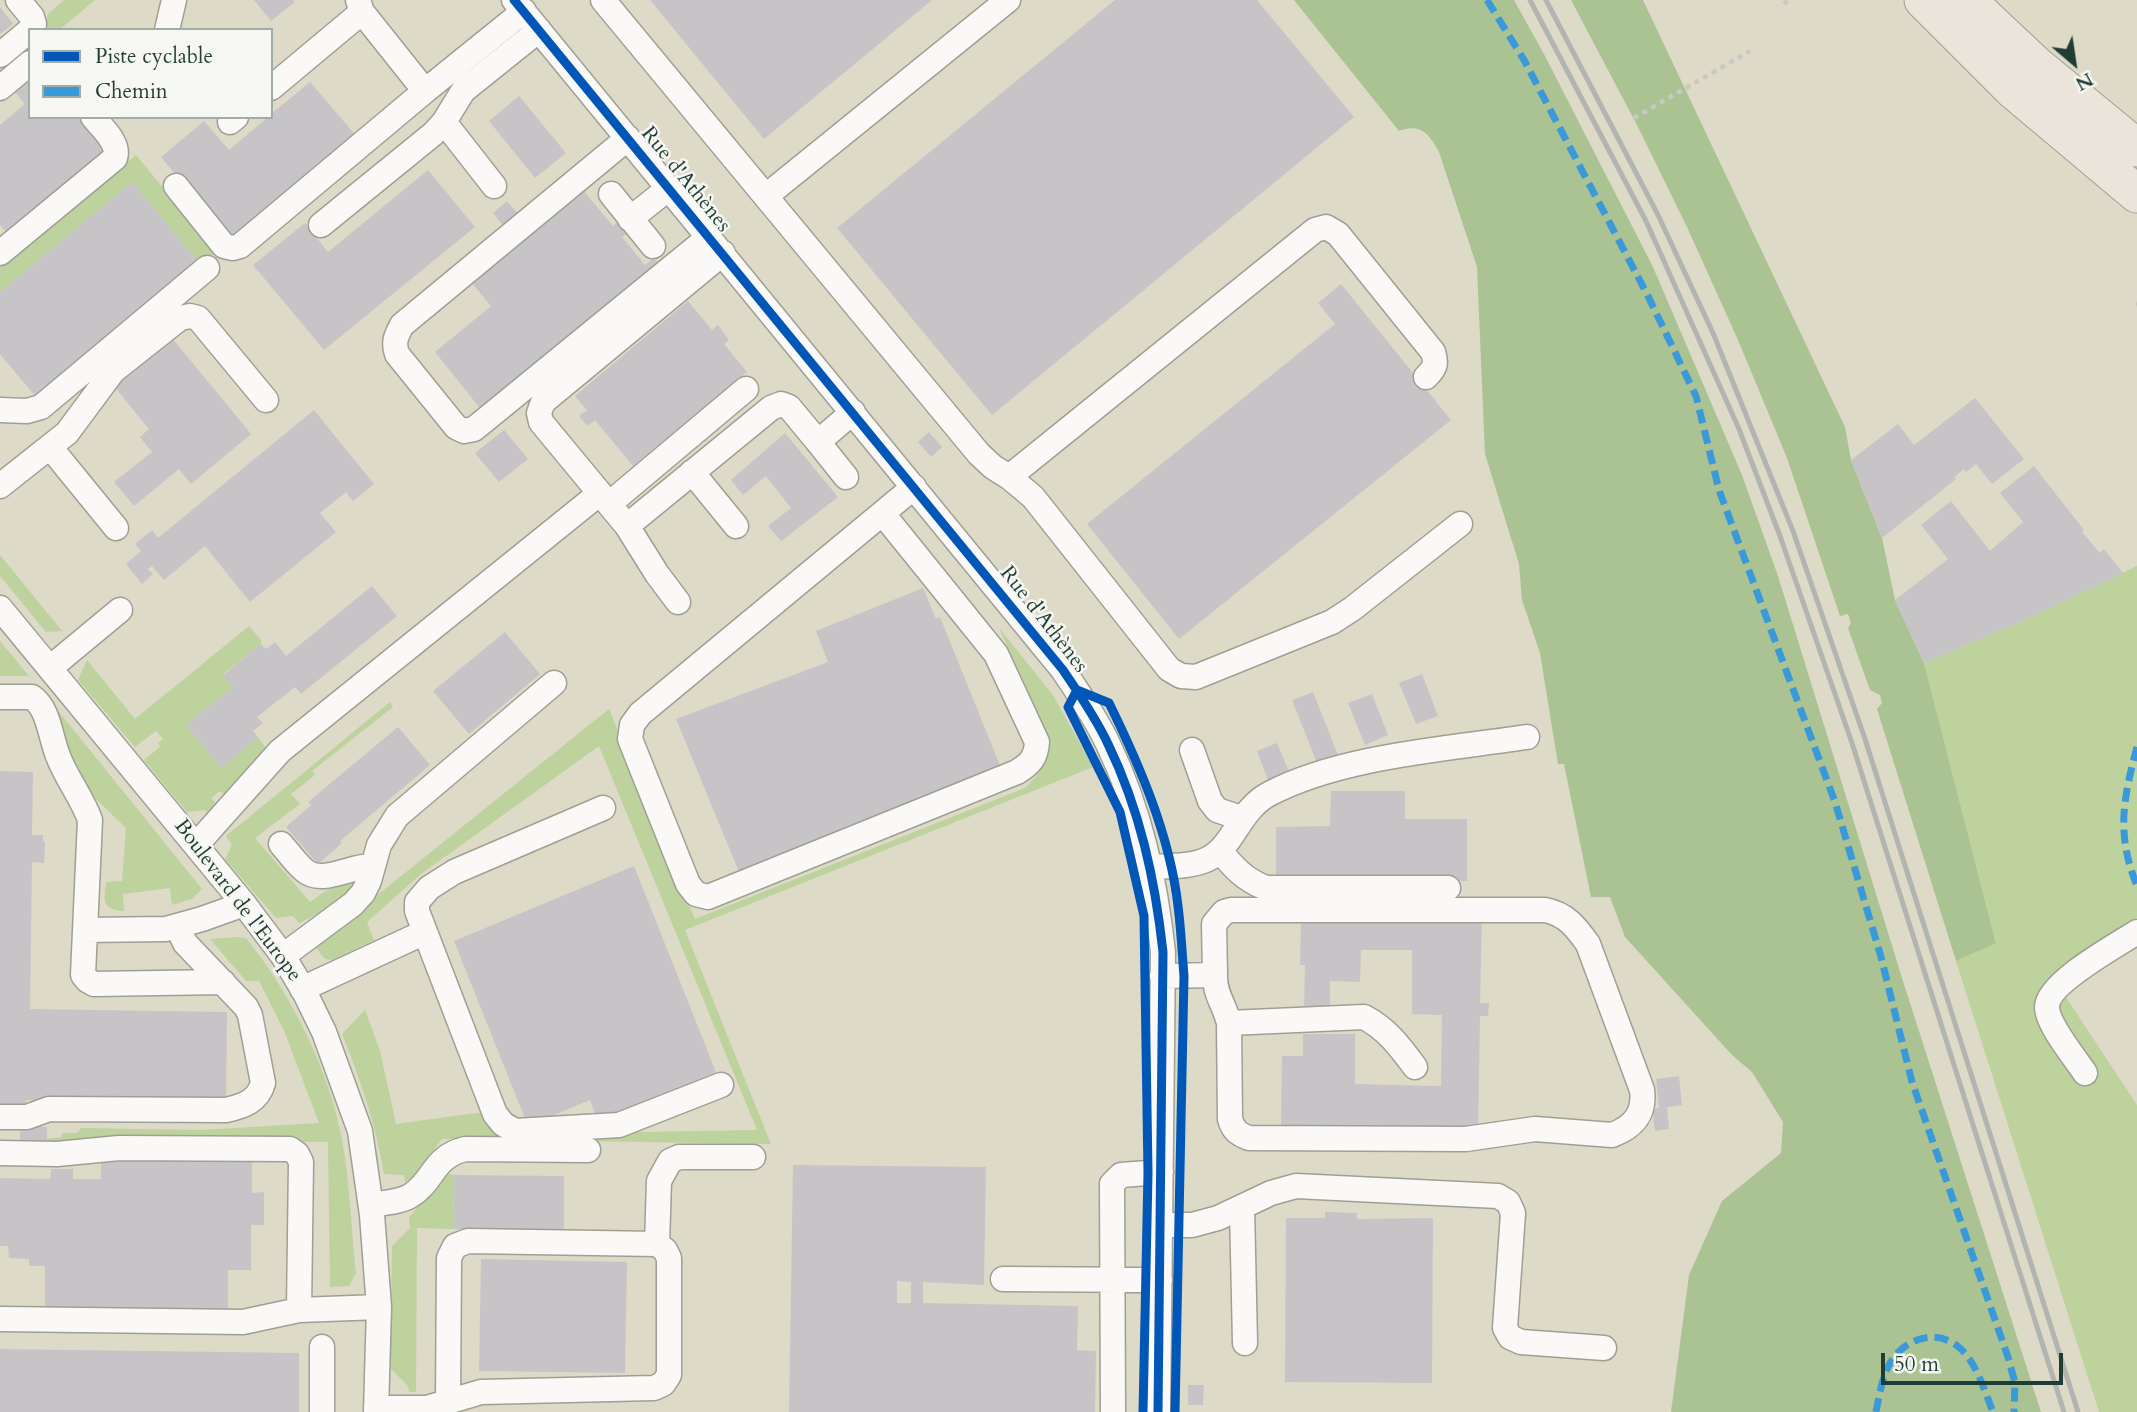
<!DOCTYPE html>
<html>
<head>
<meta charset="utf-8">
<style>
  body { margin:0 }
  #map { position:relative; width:2137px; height:1412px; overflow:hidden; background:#dddac7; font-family:Cardo,serif }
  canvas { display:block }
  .legend { position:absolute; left:28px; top:28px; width:245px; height:91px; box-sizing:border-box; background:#f6f6f2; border:2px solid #a0aca6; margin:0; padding:9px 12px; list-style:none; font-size:21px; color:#1f3d34 }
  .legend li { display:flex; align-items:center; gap:14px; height:35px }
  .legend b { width:35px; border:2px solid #a0aca6 }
  .north { position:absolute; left:2039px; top:28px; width:70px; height:70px; -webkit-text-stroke:5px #f6f6f2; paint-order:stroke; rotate:151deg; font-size:19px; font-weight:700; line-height:28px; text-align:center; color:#1f3d34 }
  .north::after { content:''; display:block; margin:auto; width:24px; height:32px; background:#1f3d34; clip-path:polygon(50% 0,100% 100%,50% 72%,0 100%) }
  .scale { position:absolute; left:1881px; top:1353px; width:182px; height:32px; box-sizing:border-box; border:4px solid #1f3d34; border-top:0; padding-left:9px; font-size:21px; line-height:24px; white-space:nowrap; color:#1f3d34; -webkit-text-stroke:5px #f6f6f2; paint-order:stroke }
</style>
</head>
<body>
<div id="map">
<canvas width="2137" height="1412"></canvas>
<ul class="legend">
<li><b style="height:9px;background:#0057b8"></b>Piste cyclable</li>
<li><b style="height:9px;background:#3a99d8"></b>Chemin</li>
</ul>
<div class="north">N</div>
<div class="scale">50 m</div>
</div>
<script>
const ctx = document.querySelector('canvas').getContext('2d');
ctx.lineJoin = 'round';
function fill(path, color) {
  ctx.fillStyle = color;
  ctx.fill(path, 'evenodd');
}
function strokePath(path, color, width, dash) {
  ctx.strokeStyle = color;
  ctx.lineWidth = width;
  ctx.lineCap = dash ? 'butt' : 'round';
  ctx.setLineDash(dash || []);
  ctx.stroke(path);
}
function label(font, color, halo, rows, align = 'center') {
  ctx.font = font + ' Cardo,serif';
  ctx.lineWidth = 5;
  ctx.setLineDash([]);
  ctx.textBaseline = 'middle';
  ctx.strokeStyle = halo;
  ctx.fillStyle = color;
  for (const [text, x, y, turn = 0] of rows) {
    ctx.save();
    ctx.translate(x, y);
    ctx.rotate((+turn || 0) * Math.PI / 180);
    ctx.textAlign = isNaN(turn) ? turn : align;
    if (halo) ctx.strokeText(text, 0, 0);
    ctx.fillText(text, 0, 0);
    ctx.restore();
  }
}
fill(new Path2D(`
  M64,0H95L59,30H45L48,14Z
  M136,155L216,252L200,264L132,183L0,292V267Z
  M0,555L62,631L46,632L0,576Z
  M2137,566V917L2054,979L2137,1105V1412H2099L1956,961L1996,942L1924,663L2022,621Z
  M249,626L261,640V644L223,674L233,687L186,725L221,767L258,737L265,747V754L229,800L220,791L211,798L221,810L212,819L205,810L187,812L144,760L160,747L158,743L163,739L156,731L135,747L78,680L87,660L135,719Z
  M999,628L1053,695L1093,767L685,930L771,1144L442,1139L414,1177L405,1182L404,1175L384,1174C376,1125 361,1081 342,1034L365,1010L380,1051L396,1124L484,1112L534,1134L757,1130L599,746L421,874L367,922L374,940L332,960L325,959L314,946L609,709L695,919L1025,788C1035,778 1047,767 1047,751C1047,725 1011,655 999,628Z
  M0,641L29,676H0Z
  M390,702L393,707L312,771L315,775L291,794L300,804L255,838L310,902C322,893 336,883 351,884L354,889L332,907L299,923L293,916L276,918L225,859L232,845L226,836Z
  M55,707L202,889L192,899L172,905L170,888L123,894L124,911C101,909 104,901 106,882L122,881L126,828L95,798L84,783L50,715Z
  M238,937L246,938C291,994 329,1069 342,1140C350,1183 351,1229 356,1273L349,1286L330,1287L328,1142H47V1139L62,1137V1133H77L81,1128L202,1130L319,1123L285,1033L259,981H246L210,939Z
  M445,1173L454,1175L453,1229L417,1228L416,1392H409L408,1386L390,1368L392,1246L410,1228L409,1218Z`), '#bdd29c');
fill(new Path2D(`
  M1294,0H1514L1545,56L1653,267L1742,475L1778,576L1902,978L2041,1412H1671L1689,1275L1722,1201L1781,1153L1783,1122L1752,1072L1732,1055L1625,937L1610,897H1591L1564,764H1558L1540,653L1522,600L1519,564L1485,454L1477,267L1439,152C1429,134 1421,123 1399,131Z
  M1571,0H1643L1845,427L1851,460L1882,538L1895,600L1924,663L1996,943L1956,961L1877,709L1882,703L1880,695L1870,690L1848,628L1851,623L1848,614L1840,616L1787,458L1738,340L1687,227L1638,127Z`), '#abc393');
fill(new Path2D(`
  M254,0H293L295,2L271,21Z
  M650,0H932L764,139Z
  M1115,0H1257L1354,117L992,415L837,228Z
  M0,7L13,24L0,34Z
  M30,78V117H82L110,150L8,235L0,225V125L25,104L14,91Z
  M310,82L358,138L232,242L161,157L204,121L229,150L268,117H271V114Z
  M519,96L566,153L535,178L489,121Z
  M428,170L475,227L324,350L253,265L305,223L328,252Z
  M132,182L200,264L37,398L0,354V292Z
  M582,189L613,226L618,221L629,232L622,237L645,265L654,258L661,266L483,412L435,352L491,306L470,281Z
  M507,201L520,216L505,228L493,213Z
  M1341,284L1451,420L1179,639L1087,524L1335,324L1318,303Z
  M688,301L712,330L718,325L729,340L724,344L747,372L633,466L595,420L587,426L579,416L587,410L575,396Z
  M172,338L251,434L191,484L179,469L134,506L114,482L152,452L140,437L149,429L113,385Z
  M1975,398L2024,459L1992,484L1976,464L1966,472L1964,469L1954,477L1956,479L1882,538L1851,460L1898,424L1914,445Z
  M314,410L374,484L353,501L346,492L320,513L336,532L250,602L205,546L164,580L152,566L148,569L153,574L142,584L126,564L141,551L135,544L152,530L158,538Z
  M504,430L528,459L499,482L475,453Z
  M929,432L942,447L931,457L918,442Z
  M785,433L838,497L781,541L768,526L791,508L766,476L743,495L731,480Z
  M2034,466L2084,530L2082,532L2100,553L2104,549L2123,573L2022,621L1924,663L1895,600L1948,559L1921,525L1951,501L1990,551L2023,522L2000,493Z
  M372,586L397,616L301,694L295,687L257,717L263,723L253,731L258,737L221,768L186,725L233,687L223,675L261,644L266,649L275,642L286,656Z
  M923,588L936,619L940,617L1001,768L739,872L676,719L828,662L816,631Z
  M505,632L540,674L469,734L433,691Z
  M1422,674L1438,716L1416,724L1399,683Z
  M1313,692L1338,755L1317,763L1292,700Z
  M1372,694L1388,735L1365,745L1348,703Z
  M398,727L430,765L340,841L342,843L318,864L286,827L311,805L308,802Z
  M1277,743L1290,774L1269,783L1257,751Z
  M0,771L33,772L32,835H43V841H45L44,863L32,862L30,1009L227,1012L226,1103L26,1100V1111H0Z
  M1331,791H1405V819H1467V881L1276,880V827L1330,826Z
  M634,866L716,1072L597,1120L590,1100L528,1126L454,941Z
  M1482,918L1480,1003H1489L1488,1016H1480L1478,1131L1281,1128L1282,1056H1303V1034H1355V1084L1441,1086L1442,1015L1412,1014V950H1361L1360,982L1330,981V1010H1304L1305,965H1300L1301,920Z
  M1679,1076L1682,1105L1667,1107L1669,1129L1655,1131L1652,1109L1659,1108L1656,1079Z
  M20,1126L47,1127V1142L20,1141Z
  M101,1159H252V1193L264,1192V1225H251V1270H228V1314L45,1311V1266H29V1259L9,1258L8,1246H0V1178L50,1179L51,1169H73V1179H101Z
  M793,1165L986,1167L984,1285L923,1282V1303L1078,1306L1077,1350L1096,1351L1095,1412H789ZM897,1281L911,1282V1303H897Z
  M454,1175L564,1176V1232L453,1229Z
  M1325,1212L1357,1213V1219L1433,1218L1432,1383L1285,1382L1286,1218H1325Z
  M481,1259L627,1262L625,1373L479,1371Z
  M0,1349L299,1353V1412H0Z
  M1188,1385H1204L1203,1405H1188Z`), '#c7c4c8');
const minor = new Path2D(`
  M18,0L32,17L34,24L30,30
  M358,0L362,12L425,91L524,11
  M514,0L1063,670C1079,694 1096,718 1108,744C1140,810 1155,879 1163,952L1158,1412
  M603,0L979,454L993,467L1009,477L1315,230L1326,227L1338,234L1433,352C1437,364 1435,368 1426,377
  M167,30L174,0
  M0,55L30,30
  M0,88L30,63
  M271,88L362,12
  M230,122L236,117
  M444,122L494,186
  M628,138L402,325C396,336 393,342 397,354L456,427L464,431L474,429L709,237
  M176,186L224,246L233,248L240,246L425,91
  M611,194L653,246
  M766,196L1008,0
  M630,219L669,188
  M321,225L433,134L444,122L463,91L539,30
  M0,253L115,158C120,143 102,128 93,117
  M0,410L27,411L41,407L207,268
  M818,442L846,477
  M50,447L116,528
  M692,472L736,526
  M1009,477L1033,497L1169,669L1181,676L1196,677L1332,622L1352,609L1460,524
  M0,486L67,433L113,371L180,318L190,316L198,318L266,400
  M609,504L746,389
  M883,514L996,654L1037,742C1036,758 1030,764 1017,772L708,897L696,894L688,884L630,739L632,725L640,714L914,487
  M627,526L771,408L781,404L789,407L818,442L853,412
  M678,602L657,574L627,526L541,422L539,413L543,402L723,253
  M0,608L244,904L283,956L305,993L324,1032L360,1131L372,1215L379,1307L376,1412
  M50,668L120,610
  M0,697H32C49,709 50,736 58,756C66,778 82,797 90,820L83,975L87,980L94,984L223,982
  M1192,750L1210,801L1217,810L1241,818
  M603,808L454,872L429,888L417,902V911L495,1114L503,1124L515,1131L619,1125L721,1085
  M197,844L280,751L600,493
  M281,844C288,852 295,862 304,870C322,886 351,865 373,866
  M1220,851C1234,868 1245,880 1266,888H1448
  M1150,867C1168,866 1192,867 1208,859C1234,846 1239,810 1269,794C1341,756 1447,749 1527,737
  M85,930L166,929L202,919L244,904
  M283,956L353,904L363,893L369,881L379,845L397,816L554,683
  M1162,976L1215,975L1214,924L1224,912L1231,910H1545C1566,914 1576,927 1588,944L1642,1090C1645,1113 1634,1127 1612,1135L1535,1129L1466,1139L1249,1138C1238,1134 1233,1130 1230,1119L1229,1023C1225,1006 1214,993 1215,975
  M302,989L425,932
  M1229,1023L1364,1017C1387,1029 1400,1047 1415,1067
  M2085,1073C2075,1058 2047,1024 2047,1007C2047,983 2117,945 2137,932
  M0,1117H27L49,1109L226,1110C244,1106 258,1101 263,1083L250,1015L246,1007L185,943L177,926
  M0,1153L57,1154L119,1148L290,1149L297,1154L301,1162L299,1310
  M371,1205C383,1203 400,1202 410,1196C434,1182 432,1157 465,1149L588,1150
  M1242,1207L1245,1343
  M1160,1225H1192L1218,1218L1271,1193L1296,1186L1498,1196L1508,1202L1513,1213L1505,1328L1510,1337L1521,1342L1604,1348
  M657,1244L659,1181L670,1161L679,1157H753
  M1003,1279L1160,1280
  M0,1319L243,1322L299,1310L379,1307
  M376,1408H427L481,1392L654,1388L663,1384L669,1375V1258L665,1250L657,1244L468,1241L455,1246L449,1258L448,1402
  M322,1412V1347
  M1113,1412L1112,1184L1121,1175L1161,1172`);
const highway = new Path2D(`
  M1923,0L2012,89L2137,194
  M1967,0L2035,64L2137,148`);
strokePath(minor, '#9ea094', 27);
strokePath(highway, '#9ea094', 39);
strokePath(new Path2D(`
  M1784,4L1788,0
  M1634,118L1750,51
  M2136,304H2137`), '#c7c9c4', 4.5, [5, 5]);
strokePath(minor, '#faf9f7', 24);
strokePath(highway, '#ebe4db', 37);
strokePath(new Path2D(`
  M1530,0L1646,221L1739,429L1780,536L1852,743L2064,1412
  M1546,0L1658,215L1713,333L1793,531L1865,739L2078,1412`), '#b1b4b0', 5);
strokePath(new Path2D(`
  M1487,0L1524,60L1648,296L1696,396L1719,490L1835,802L1881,957L1912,1082L2008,1357L2015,1383L2014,1412
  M2137,747C2123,800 2116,834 2137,886
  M1876,1412C1879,1397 1882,1378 1889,1365C1903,1338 1938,1327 1961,1349C1978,1366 1984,1390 1993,1412`), '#3a99d8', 7, [14, 7]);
strokePath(new Path2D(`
  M514,0L1063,670C1079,694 1096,718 1108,744C1140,810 1155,879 1163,952L1158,1412
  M1077,690L1109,703C1140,766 1170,836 1178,906C1181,929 1182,953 1184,976L1175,1412
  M1077,690L1068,707L1120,812L1144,916L1148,1173L1143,1412`), '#0057b8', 9);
label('21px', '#1f3d34', '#f6f6f2', [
  ["Rue d'Athènes",685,180,51],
  ["Rue d'Athènes",1043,620,52],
  ["Boulevard de l'Europe",237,901,53]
]);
</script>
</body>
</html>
